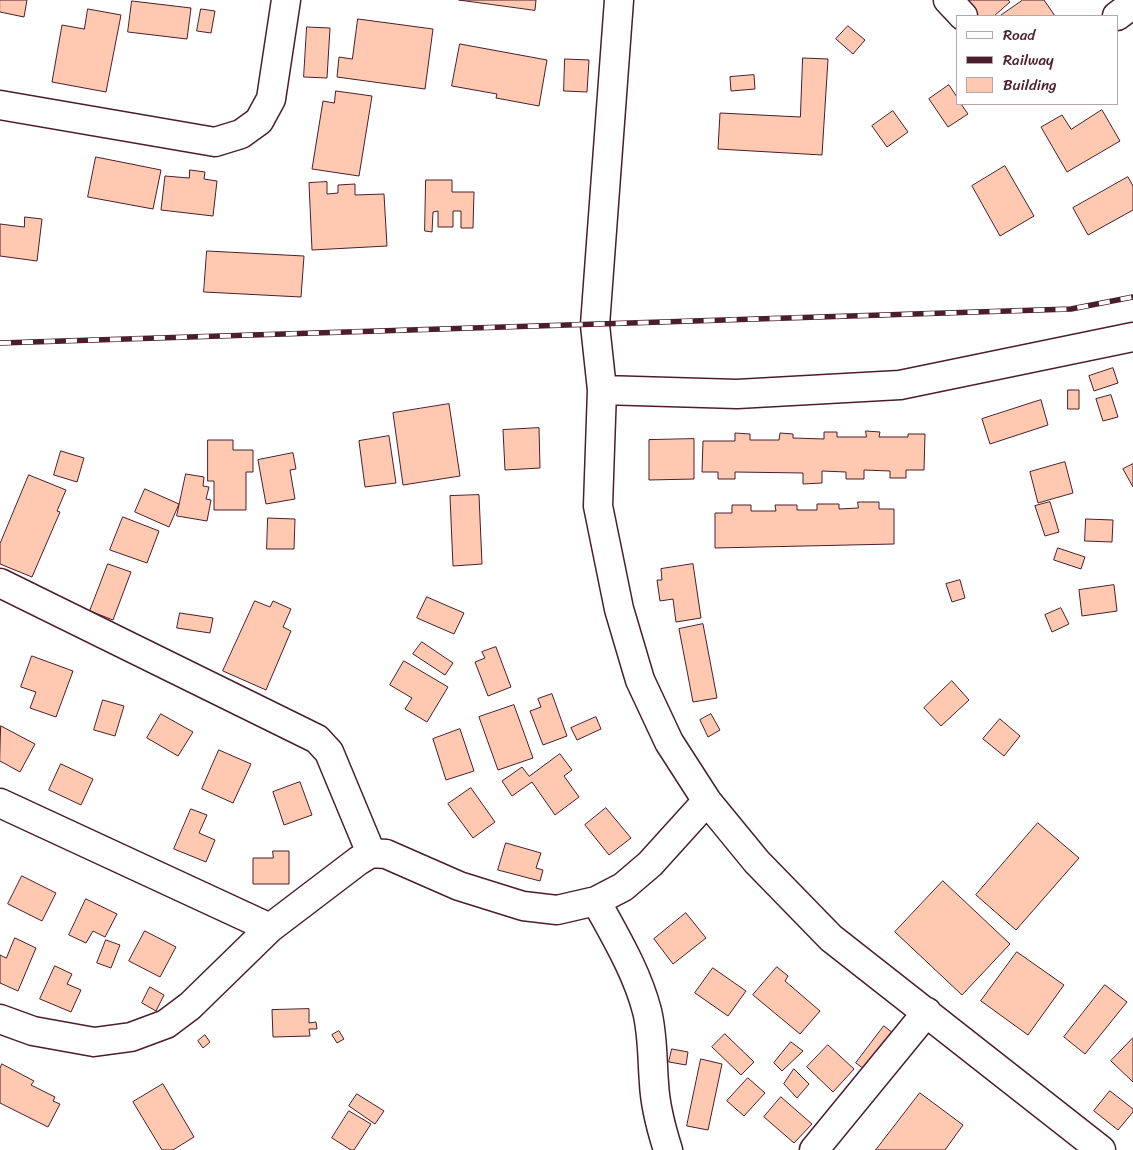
<!DOCTYPE html>
<html>
<head>
<meta charset="utf-8">
<style>
  body { margin:0 }
  #map { position:relative; width:1133px; height:1150px; overflow:hidden; background:#fff; font-family:Sriracha,sans-serif }
  canvas { display:block }
  .legend { position:absolute; left:956px; top:15px; width:162px; height:90px; box-sizing:border-box; background:#fff; border:1px solid #b7a5aa; margin:0; padding:6px 9px; list-style:none; font-size:15px; color:#4a1f2b }
  .legend li { display:flex; align-items:center; gap:10px; height:25px }
  .legend b { width:25px; border:1px solid #b7a5aa }
</style>
</head>
<body>
<div id="map">
<canvas width="1133" height="1150"></canvas>
<ul class="legend">
<li><b style="height:6px;background:#fff"></b>Road</li>
<li><b style="height:6px;background:#4a1f2b"></b>Railway</li>
<li><b style="height:14px;background:#fec9b0"></b>Building</li>
</ul>
</div>
<script>
const ctx = document.querySelector('canvas').getContext('2d');
ctx.lineJoin = 'round';
function fill(path, color) {
  ctx.fillStyle = color;
  ctx.fill(path, 'evenodd');
}
function strokePath(path, color, width, dash) {
  ctx.strokeStyle = color;
  ctx.lineWidth = width;
  ctx.lineCap = dash ? 'butt' : 'round';
  ctx.setLineDash(dash || []);
  ctx.stroke(path);
}
const building = new Path2D(`
  M0,0H27L24,17L0,12Z
  M459,0H536L535,10Z
  M965,0H1008L1010,2L994,16H979Z
  M1023,0H1044L1055,16H1000Z
  M132,1L191,8L187,39L128,32Z
  M88,9L121,15L106,92L52,82L62,25L84,29Z
  M201,9L215,11L211,33L197,31Z
  M358,19L433,29L425,89L337,77L339,57L352,59Z
  M848,26L865,40L853,54L836,39Z
  M307,27L330,28L327,78L304,77Z
  M460,44L547,60L539,106L496,98L497,94L452,86Z
  M803,58L828,59L822,155L718,149L720,113L800,117Z
  M565,59L589,60L587,92L564,91Z
  M754,75L755,89L731,91L730,77Z
  M949,85L957,97V104H961L968,114L948,127L929,99Z
  M336,91L372,96L359,176L312,169L323,101L334,103Z
  M1102,110L1120,141L1067,172L1041,127L1062,115L1071,129Z
  M893,111L908,132L887,147L872,126Z
  M96,157L161,170L153,209L88,197Z
  M1005,166L1034,216L1000,236L972,186Z
  M190,170L205,172L204,179L217,181L213,216L161,210L165,176L189,178Z
  M1128,177L1133,186V210L1088,235L1073,208Z
  M426,180H452V192H474L473,228H461V211H453V227H438V211L433,212L432,232L425,231Z
  M327,182V194L338,193V185L355,184V195L384,194L387,246L312,250L309,183Z
  M25,217L42,219L37,261L0,256V224L24,227Z
  M207,251L304,256L301,297L204,292Z
  M1113,368L1118,383L1094,391L1089,376Z
  M1068,390H1079V409H1068Z
  M1111,395L1118,417L1103,421L1096,399Z
  M1041,400L1048,425L990,444L982,419Z
  M449,404L460,476L403,485L393,413Z
  M539,428L540,468L505,470L503,430Z
  M866,431L880,432L879,437H908V434H925L924,470H906V478H890V471L864,470V479H846V472L822,471V483L803,484V473L735,472V479H718V472H702L703,441H735V433L750,434V440H779L780,433L793,434V438L824,439V432H837V437H866Z
  M389,436L396,483L365,487L359,441Z
  M694,439V479L649,480V440Z
  M208,440H233V450H253V472H246V510H214V481H208Z
  M61,451L84,458L77,482L54,475Z
  M293,453L296,469L290,470L295,499L266,504L258,460Z
  M1065,462L1073,493L1038,503L1030,472Z
  M1133,464V487L1123,469Z
  M186,474L204,477L203,486L209,487L206,499L211,500L207,521L177,516Z
  M29,475L66,490L57,511L60,512L32,577L0,564V544Z
  M145,489L179,504L169,527L135,512Z
  M479,495L482,564L453,566L450,496Z
  M858,502H879V509H894V544L715,548V513H732V505H751V511H776L775,505H797V510H817V504H839V509L858,508Z
  M1050,502L1059,532L1045,536L1035,506Z
  M123,517L159,531L147,563L110,550Z
  M268,518L295,519L294,549H267Z
  M1086,519L1113,520L1112,542L1085,541Z
  M1058,548L1085,557L1081,569L1054,560Z
  M108,564L131,572L113,620L90,611Z
  M693,564L701,618L676,622L673,599L660,601L657,580H662L661,569Z
  M960,580L965,598L952,602L946,584Z
  M1114,585L1117,611L1082,616L1079,590Z
  M427,597L464,613L454,634L417,618Z
  M255,601L270,607L273,601L291,609L283,627L291,631L266,690L223,671Z
  M1061,608L1069,624L1052,632L1045,615Z
  M180,613L213,618L210,633L177,628Z
  M703,624L717,698L693,702L679,629Z
  M422,642L453,663L445,675L413,654Z
  M496,647L511,687L488,696L475,662L485,658L482,652Z
  M32,656L73,671L56,717L30,708L36,692L21,687Z
  M404,661L448,687L427,722L405,709L412,698L390,685Z
  M952,681L969,700L941,726L924,708Z
  M552,694L567,736L543,745L530,711L541,707L538,699Z
  M103,700L124,706L115,736L94,730Z
  M514,705L533,758L498,770L479,717Z
  M161,714L193,732L178,756L147,738Z
  M711,714L720,730L708,737L700,720Z
  M596,717L601,729L577,740L571,728Z
  M1000,719L1020,736L1004,756L983,739Z
  M1,726L35,744L20,772L0,761Z
  M460,729L474,771L446,780L433,739Z
  M219,750L251,764L233,803L202,789Z
  M560,754L572,770L564,776L579,797L555,815L532,782L512,796L502,781L522,767L529,776Z
  M61,764L93,779L81,805L49,790Z
  M300,782L312,815L284,825L273,792Z
  M471,788L495,822L473,838L448,804Z
  M606,808L631,838L609,855L585,825Z
  M191,809L207,815L199,833L215,840L206,862L174,849Z
  M1038,823L1079,858L1016,930L976,895Z
  M506,843L541,853L536,868L543,870L540,881L498,870Z
  M273,851H289V884H253V858H273Z
  M22,876L56,893L42,921L8,904Z
  M943,881L1010,944L962,995L895,932Z
  M86,899L117,914L105,937L93,931L86,943L69,935Z
  M686,913L706,938L673,964L654,939Z
  M145,931L176,947L160,977L129,961Z
  M15,938L36,948L18,991L0,983V955L6,958Z
  M106,940L120,945L111,968L97,963Z
  M1017,952L1064,985L1028,1035L981,1001Z
  M55,966L72,974L67,984L81,990L71,1012L40,999Z
  M777,967L788,976L785,981L820,1011L800,1034L753,995Z
  M713,968L746,991L728,1016L695,993Z
  M1105,985L1127,1002L1085,1054L1064,1037Z
  M150,987L164,995L156,1011L142,1003Z
  M309,1009V1023L316,1022L317,1029H309L310,1036L273,1037L272,1010Z
  M884,1026L899,1038L872,1075L856,1063Z
  M339,1031L344,1039L337,1043L332,1035Z
  M725,1034L754,1062L741,1075L712,1047Z
  M205,1035L210,1042L203,1048L198,1041Z
  M1133,1038V1082L1111,1061Z
  M791,1042L803,1051L782,1071L774,1063Z
  M828,1045L854,1069L833,1092L807,1067Z
  M672,1049L688,1052L686,1065L669,1062Z
  M701,1059L722,1064L708,1130L687,1126Z
  M2,1064L34,1081L31,1085L55,1097L53,1101L60,1104L48,1127L0,1103V1069Z
  M794,1069L809,1084L797,1098L784,1084Z
  M748,1078L765,1093L744,1116L727,1101Z
  M163,1084L194,1137L173,1150H162L133,1102Z
  M1110,1091L1133,1109V1112L1118,1130L1094,1111Z
  M920,1093L963,1125L945,1150H876Z
  M357,1094L384,1111L375,1124L349,1106Z
  M781,1097L812,1124L794,1143L764,1117Z
  M349,1111L371,1124L354,1150H351L332,1138Z`);
fill(building, '#fec9b0');
strokePath(building, '#4a1f2b', 1);
const minor = new Path2D(`
  M619,0L595,325L602,390L598,506L619,609L640,680L669,742L707,801L757,862L831,938L1101,1150
  M948,0L963,16
  M1117,16L1133,4
  M0,105L215,142L241,134L259,121L271,99L286,0
  M602,390L737,394L900,385L1133,337
  M0,583L317,739L329,752L371,853
  M0,803L270,928
  M596,901C615,936 637,972 647,1011C653,1035 652,1059 654,1083C655,1106 661,1128 668,1150
  M0,1019L33,1031L94,1042L131,1037L166,1024L190,1006L270,928L358,861L371,853L386,854L459,886L523,906L557,910L596,901L623,887L650,864L707,801
  M814,1150L927,1012`);
strokePath(minor, '#4a1f2b', 31);
strokePath(minor, '#fff', 28);
const rail = new Path2D(`
  M0,343L1071,309L1133,297`);
strokePath(rail, '#4a1f2b', 5.5);
strokePath(rail, '#fff', 4, [11]);
</script>
</body>
</html>
